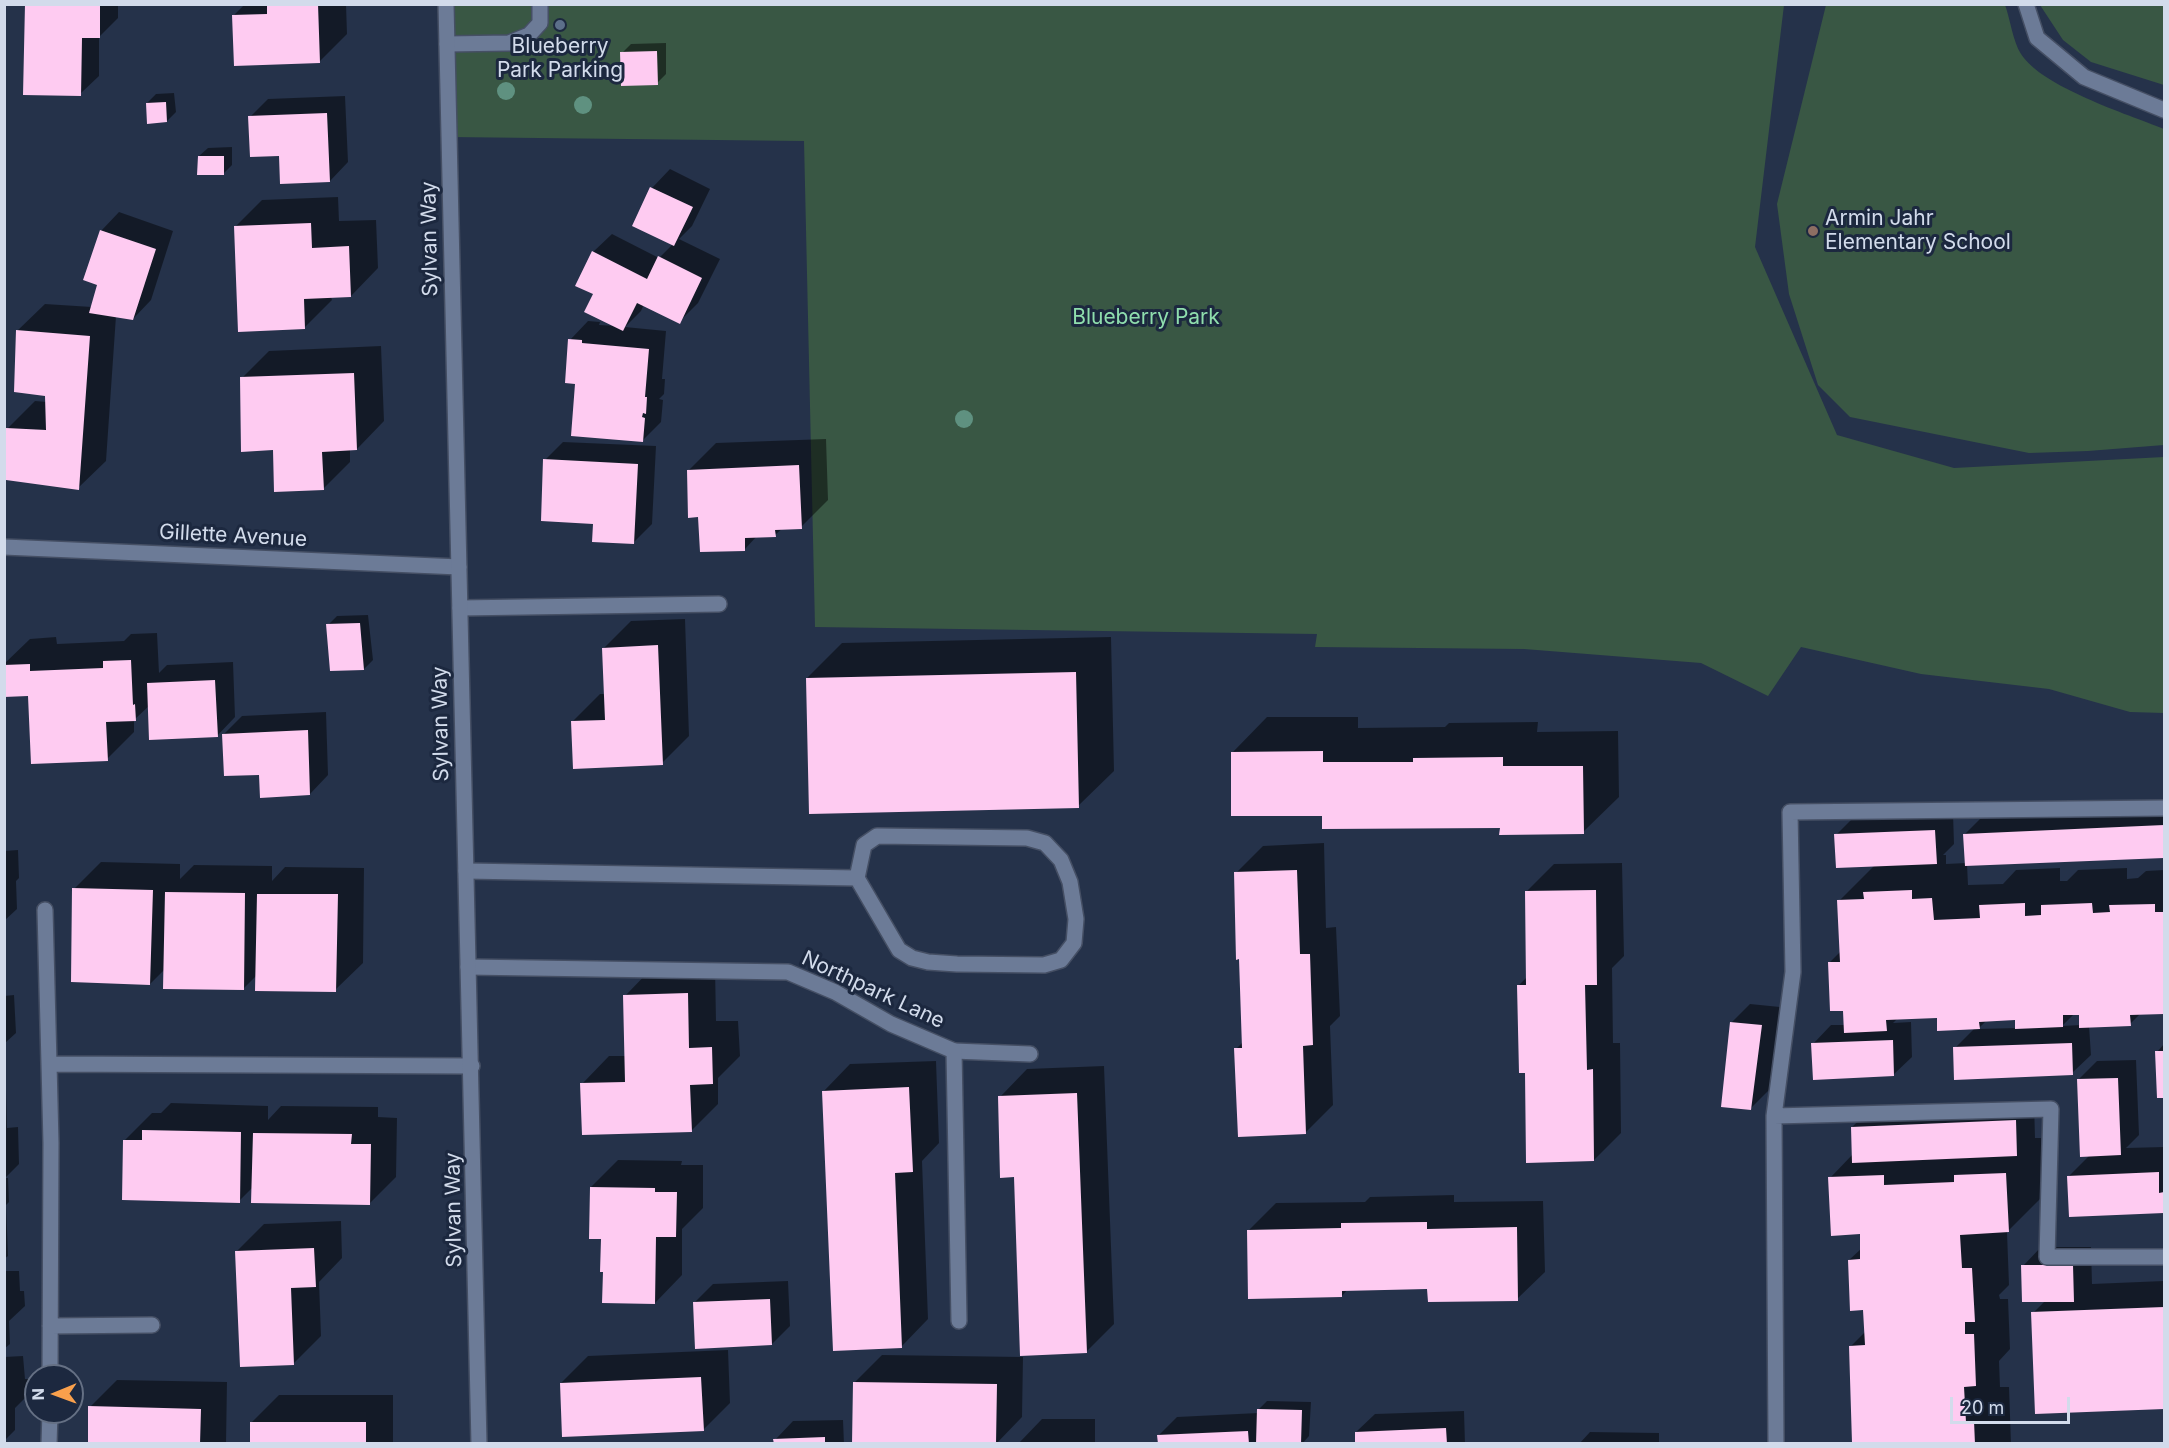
<!DOCTYPE html>
<html>
<head>
<meta charset="utf-8">
<style>
  body { margin:0 }
  #map { position:relative; width:2169px; height:1448px; overflow:hidden; background:#25324a; font-family:Inter,sans-serif }
  canvas { display:block }
  .frame { position:absolute; inset:0; border:6px solid #d2dbeb; pointer-events:none }
  .north { position:absolute; left:24px; top:1364px; width:60px; height:60px; box-sizing:border-box; background:#1c283f; border:2px solid #657084; border-radius:50%; rotate:269deg; font-size:16px; font-weight:700; line-height:24px; text-align:center; color:#d2dbeb }
  .north::after { content:''; display:block; margin:auto; width:21px; height:27px; background:#f9a04c; clip-path:polygon(50% 0,100% 100%,50% 72%,0 100%) }
  .scale { position:absolute; left:1950px; top:1397px; width:120px; height:27px; box-sizing:border-box; border:3px solid #d2dbeb; border-top:0; padding-left:8px; font-size:18px; line-height:21px; white-space:nowrap; color:#d2dbeb; -webkit-text-stroke:4px #1c283f; paint-order:stroke }
</style>
</head>
<body>
<div id="map">
<canvas width="2169" height="1448"></canvas>
<div class="frame"></div>
<div class="north">N</div>
<div class="scale">20 m</div>
</div>
<script>
const ctx = document.querySelector('canvas').getContext('2d');
ctx.lineJoin = 'round';
function fill(path, color) {
  ctx.fillStyle = color;
  ctx.fill(path, 'evenodd');
}
function strokePath(path, color, width, dash) {
  ctx.strokeStyle = color;
  ctx.lineWidth = width;
  ctx.lineCap = dash ? 'butt' : 'round';
  ctx.setLineDash(dash || []);
  ctx.stroke(path);
}
function label(font, color, halo, rows, align = 'center') {
  ctx.font = font + ' Inter,sans-serif';
  ctx.lineWidth = 6;
  ctx.setLineDash([]);
  ctx.textBaseline = 'middle';
  ctx.strokeStyle = halo;
  ctx.fillStyle = color;
  for (const [text, x, y, turn = 0] of rows) {
    ctx.save();
    ctx.translate(x, y);
    ctx.rotate((+turn || 0) * Math.PI / 180);
    ctx.textAlign = isNaN(turn) ? turn : align;
    if (halo) ctx.strokeText(text, 0, 0);
    ctx.fillText(text, 0, 0);
    ctx.restore();
  }
}
fill(new Path2D(`
  M446,5H1784L1755,247L1837,435L1954,468L2164,457V713L2130,712L2049,689L1921,674L1801,647L1768,696L1701,663L1524,649L1315,647L1317,634L815,627L804,141L449,137Z
  M1826,5H2005C2010,18 2013,42 2021,54C2042,87 2127,114 2164,129V445L2088,451L2029,453L1850,417L1818,385L1789,294L1777,204Z
  M2040,5H2164V85L2091,62L2063,40Z`), '#395744');
fill(new Path2D(`
  M26,4H118V18L99,37V76L80,94Z
  M245,4H346L347,34L320,61L233,16Z
  M666,43V74L657,83L622,53L631,44Z
  M174,93L176,112L167,121L147,103L156,94Z
  M345,96L348,162L330,181L280,154L250,117L268,99Z
  M232,147V165L223,174L199,156L208,148Z
  M670,169L710,189L692,226L679,239L720,259L698,303L679,322L644,304L641,311L625,327L666,331L662,379H665L664,394L659,399L663,400L661,422L642,441L577,383L570,340L588,321L600,322L599,325L617,326L596,294L593,252L612,234L659,258L673,244L634,225L652,188Z
  M338,197L339,221L376,220L378,268L351,296L331,297L332,300L304,328L235,227L262,200Z
  M119,212L173,231L151,300L133,319L116,316L106,461L78,488L8,428L35,401L47,402V395L17,331L45,304L92,307L99,284L101,231Z
  M381,346L384,421L357,449H350V462L323,489L274,449L242,378L269,351Z
  M826,439L828,500L801,527L783,528L775,535L757,536L745,549L700,515L688,471L716,443Z
  M563,442L656,446L652,524L633,543L545,460Z
  M368,615L373,660L364,669L328,625L337,616Z
  M685,619L689,736L662,763L572,722L600,694H605L604,648L631,621Z
  M157,633L159,673L167,665L233,662L235,717L217,736L150,705L134,720V732L107,759L30,695H4V664L30,639L56,637L57,644L124,641L131,634Z
  M1111,637L1114,771L1078,806L807,678L842,643Z
  M326,712L328,775L310,794L260,773L224,734L242,716Z
  M1267,717H1358V728L1445,727L1449,723L1538,722L1537,732L1618,731L1619,797L1583,832L1323,814L1232,753Z
  M2164,808V856L1967,864L1968,885L2003,884L2016,870L2060,868V881H2067L2078,870L2127,868V879L2138,878L2146,871L2164,870V1013H2141L2130,1024L2089,1026L2091,1055L2072,1073L1955,1048L1975,1028L1939,1016L1898,1018L1893,1023L1911,1022L1912,1057L1893,1075L1813,1044L1831,1025H1846L1845,1010L1829,963L1841,951L1839,901L1875,865L1836,835L1854,817L1953,813L1954,844L1943,855H1946V864L1966,863L1965,834L1983,816ZM2075,1013H2081V1025L2062,1026ZM2016,1018L2017,1028L1978,1029L1987,1020Z
  M1324,843L1326,928L1336,927L1340,1016L1330,1026L1333,1105L1306,1132L1236,1049L1244,1041L1236,873L1263,846Z
  M18,850L19,878L16,881L17,909L4,921V851Z
  M101,862L180,864V879L194,865L272,866V881L285,867L364,868L363,963L335,990L257,975L243,989L165,969L150,984L74,889Z
  M1622,863L1624,956L1612,968L1613,1043H1620L1621,1133L1594,1160L1526,1071L1519,985L1528,976L1526,892L1554,864Z
  M715,967L716,1021H738L740,1056L718,1078V1104L691,1131L582,1084L609,1056H626L625,996L652,968Z
  M14,995L16,1033L5,1043L4,1070V996Z
  M1750,1004L1780,1007L1769,1090L1750,1109L1731,1023Z
  M2164,1044V1102V1096H2158L2157,1052Z
  M2136,1060L2139,1135L2126,1148L2164,1147V1215V1211L2070,1215L2068,1177L2090,1155L2078,1080L2097,1061Z
  M936,1061L939,1143L922,1161L928,1319L901,1347L823,1092L850,1064Z
  M1104,1066L1114,1324L1086,1352L1015,1176L1000,1097L1027,1069Z
  M4,1091H6L7,1128L18,1127L19,1164L5,1178H8L9,1202L6,1205L8,1256L4,1259Z
  M2034,1102L2035,1138H2041L2043,1196L2007,1232L2009,1285L1999,1295L2000,1299H2008L2010,1349L1999,1361L2000,1387H2009L2011,1444H1865L1850,1347L1865,1332L1864,1309L1849,1260L1862,1248V1233L1830,1178L1853,1154L1852,1127L1871,1109Z
  M171,1103L268,1106V1120L281,1106L378,1107V1117L397,1118L396,1177L369,1204L253,1187L239,1201L124,1141L152,1113H161Z
  M618,1160L682,1161L681,1165H703V1208L682,1229V1275L655,1303L602,1238L591,1187Z
  M1454,1195V1202L1543,1201L1545,1272L1517,1299L1429,1288L1348,1289L1342,1296L1248,1231L1276,1203L1365,1202L1370,1197Z
  M341,1221L342,1258L319,1282L321,1336L294,1363L237,1251L264,1224Z
  M2041,1247H2091L2092,1284L2164,1281V1408L2037,1413L2033,1313L2045,1301L2023,1266Z
  M4,1271H19L20,1291H24L25,1306L9,1321L10,1344L4,1349Z
  M788,1281L790,1326L772,1344L694,1303L713,1284Z
  M728,1350L730,1403L703,1430L561,1383L588,1356Z
  M882,1355L1023,1357L1022,1417L996,1444L855,1382Z
  M23,1356L25,1379H28L29,1394L15,1408V1430L4,1441V1357Z
  M117,1380L227,1382L226,1444L89,1443L90,1407Z
  M279,1395H393V1444H252V1422Z
  M1267,1401L1311,1402L1309,1436L1302,1444H1159V1435L1177,1417L1258,1413V1410Z
  M1464,1411L1465,1444H1357L1356,1432L1375,1414Z
  M1042,1419H1095V1444H1018Z
  M843,1420L844,1444H775V1440L793,1421Z
  M1590,1432L1659,1433V1444H1579Z`), '#0007');
fill(new Path2D(`
  M25,4H100V38H82L81,96L23,95Z
  M267,4H318L320,63L234,66L232,15L267,14Z
  M657,51L658,85L621,86L620,52Z
  M166,102L167,122L147,124L146,103Z
  M327,113L330,182L280,184L279,156L250,157L248,116Z
  M198,156H224V175H197Z
  M650,187L693,207L674,246L632,226Z
  M311,223L312,248L349,246L351,297L304,299L305,329L238,332L234,226Z
  M100,230L156,249L133,320L89,313L97,285L83,280Z
  M592,251L647,279L658,256L702,278L680,324L637,303L623,331L584,312L593,294L575,286Z
  M16,330L90,336L79,490L6,480V428L46,430L45,396L14,392Z
  M568,339L582,340V343L649,349L645,397H647L646,414L643,413L642,417L645,418L643,442L571,436L575,384L565,383Z
  M354,373L357,450L322,452L324,490L274,492L273,450L241,452L240,377Z
  M543,459L638,464L634,544L592,542L593,524L541,521Z
  M799,465L802,529L775,530L776,537L745,538V551L700,552L698,517L688,518L687,470Z
  M360,623L364,670L330,671L326,624Z
  M658,645L663,765L573,769L571,721L605,720L602,648Z
  M131,660L133,705L135,704L136,721L106,722L108,761L31,764L28,696L4,697V665L30,664V671L103,668V661Z
  M1076,672L1079,808L809,814L806,678Z
  M215,680L218,737L149,740L147,683Z
  M308,730L310,795L260,798L259,775L224,776L222,734Z
  M1323,751V762H1413V758L1503,757V766H1583L1584,834L1499,835L1500,828L1322,829V816H1231V752Z
  M2164,825V858L1965,866L1963,834Z
  M1935,830L1937,864L1836,868L1834,834Z
  M1297,870L1300,954H1310L1313,1045L1303,1046L1306,1134L1238,1137L1234,1048H1242L1239,959L1236,960L1234,872Z
  M72,888L153,890L150,985L71,982Z
  M1596,890L1597,985H1585L1587,1070L1593,1069L1594,1161L1526,1163L1525,1073H1519L1517,985H1526L1525,891Z
  M1912,890V899L1932,898L1934,920L1980,918L1979,905L2025,903V916L2041,915V905L2092,903L2093,913L2110,912L2109,905L2155,904V912H2164V1014L2130,1015L2131,1026L2079,1028V1015H2063V1027L2015,1029V1020L1979,1022L1980,1029L1937,1031V1018L1886,1020L1887,1031L1844,1033L1843,1011H1830L1828,962H1840L1837,900L1864,899L1863,892Z
  M165,892L245,893L244,990L163,989Z
  M257,894H338L336,992L255,991Z
  M688,993L689,1048L712,1047L713,1084L690,1085L692,1132L582,1135L580,1083L625,1082L623,995Z
  M1730,1022L1762,1025L1751,1110L1721,1107Z
  M1893,1040L1894,1076L1813,1080L1811,1043Z
  M2072,1043L2073,1075L1954,1080L1953,1047Z
  M2155,1051H2164V1098H2157Z
  M2118,1078L2121,1155L2080,1157L2077,1079Z
  M909,1087L913,1172L895,1173L902,1348L833,1351L822,1091Z
  M1077,1093L1087,1353L1020,1356L1014,1177L1000,1178L998,1096Z
  M2016,1120L2017,1156L1852,1163L1851,1127Z
  M142,1130L241,1132L240,1203L122,1200L123,1140H142Z
  M253,1133L352,1134L351,1144H371L370,1205L251,1203Z
  M2159,1172V1193L2164,1192V1213L2069,1217L2067,1176Z
  M2006,1173L2009,1232L1960,1235L1962,1268H1972L1975,1322H1965V1334H1974L1976,1386L1964,1387L1966,1422L1974,1421L1975,1444L1852,1443L1849,1346L1865,1345L1863,1310L1850,1311L1848,1260L1860,1259V1234L1831,1236L1828,1177L1884,1175V1185L1954,1182V1175Z
  M590,1187L655,1188V1192H677L676,1237H656L655,1304L602,1303L603,1272H600L601,1239H589Z
  M1427,1222V1229L1517,1227L1518,1301L1428,1302L1427,1289L1342,1291V1297L1248,1299L1247,1230L1341,1228V1223Z
  M314,1248L316,1287L291,1288L294,1365L240,1367L235,1251Z
  M2021,1265H2073L2074,1302H2022Z
  M770,1299L772,1345L695,1349L693,1302Z
  M2164,1307V1409L2035,1414L2031,1312Z
  M701,1377L704,1431L562,1437L560,1383Z
  M853,1382L997,1384L996,1444H852Z
  M88,1406L201,1409L200,1444H88Z
  M1257,1409L1302,1410L1301,1444H1256Z
  M250,1422H366V1444H250Z
  M1446,1428L1447,1444H1355V1432Z
  M1248,1431L1249,1444H1158L1157,1435Z
  M825,1437V1444H774L773,1439Z`), '#fecbf1');
const service = new Path2D(`
  M2026,4L2037,38L2084,77L2164,110
  M447,44L509,43L529,35L540,23V4
  M460,608L719,604
  M2164,808L1790,812L1793,972L1774,1116L2051,1109L2047,1257H2164
  M466,871L857,878L899,950L912,958L928,962L957,964L1044,965L1061,960L1074,943L1076,919L1070,882L1061,860L1045,843L1027,838L877,836L864,845L857,878
  M954,1051L1030,1054
  M1774,1116L1776,1444`);
const minor = new Path2D(`
  M4,547L459,567
  M45,910L49,1064
  M468,967L788,972L835,992L891,1024L954,1051L959,1321
  M50,1326L152,1325
  M50,1376L51,1143L49,1064L472,1066
  M49,1444L50,1412`);
const secondary = new Path2D(`
  M446,4C454,484 471,964 479,1444`);
strokePath(service, '#454f64', 18);
strokePath(minor, '#454f64', 18);
strokePath(secondary, '#454f64', 18);
strokePath(service, '#6c7b97', 15);
strokePath(minor, '#6c7b97', 15);
strokePath(secondary, '#6c7b97', 15);
ctx.fillStyle = '#5f9180';
for (const [x, y] of [
  [506,91],
  [583,105],
  [964,419]
]) {
  ctx.beginPath();
  ctx.arc(x, y, 9, 0, 2 * Math.PI);
  ctx.fill();
}
for (const [x, y, r, color] of [
  [560,25,6,"#5c6f8a"],
  [1813,231,6,"#8d6e63"]
]) {
  const dot = new Path2D();
  dot.arc(x, y, r, 0, 2 * Math.PI);
  ctx.fillStyle = color;
  ctx.fill(dot);
  strokePath(dot, '#1c283f', 2);
}
label('21px', '#d2dbeb', '#1c283f', [
  ["Blueberry",560,47],
  ["Park Parking",560,71],
  ["Armin Jahr",1825,219,"left"],
  ["Elementary School",1825,243,"left"]
]);
label('21px', '#d2dbeb', '#1c283f', [
  ["Sylvan Way",430,239,-91],
  ["Gillette Avenue",233,536,3],
  ["Sylvan Way",441,724,-91],
  ["Northpark Lane",873,990,25],
  ["Sylvan Way",454,1210,-91]
]);
label('21px', '#8fdead', '#1c283f', [
  ["Blueberry Park",1146,318]
]);
</script>
</body>
</html>
